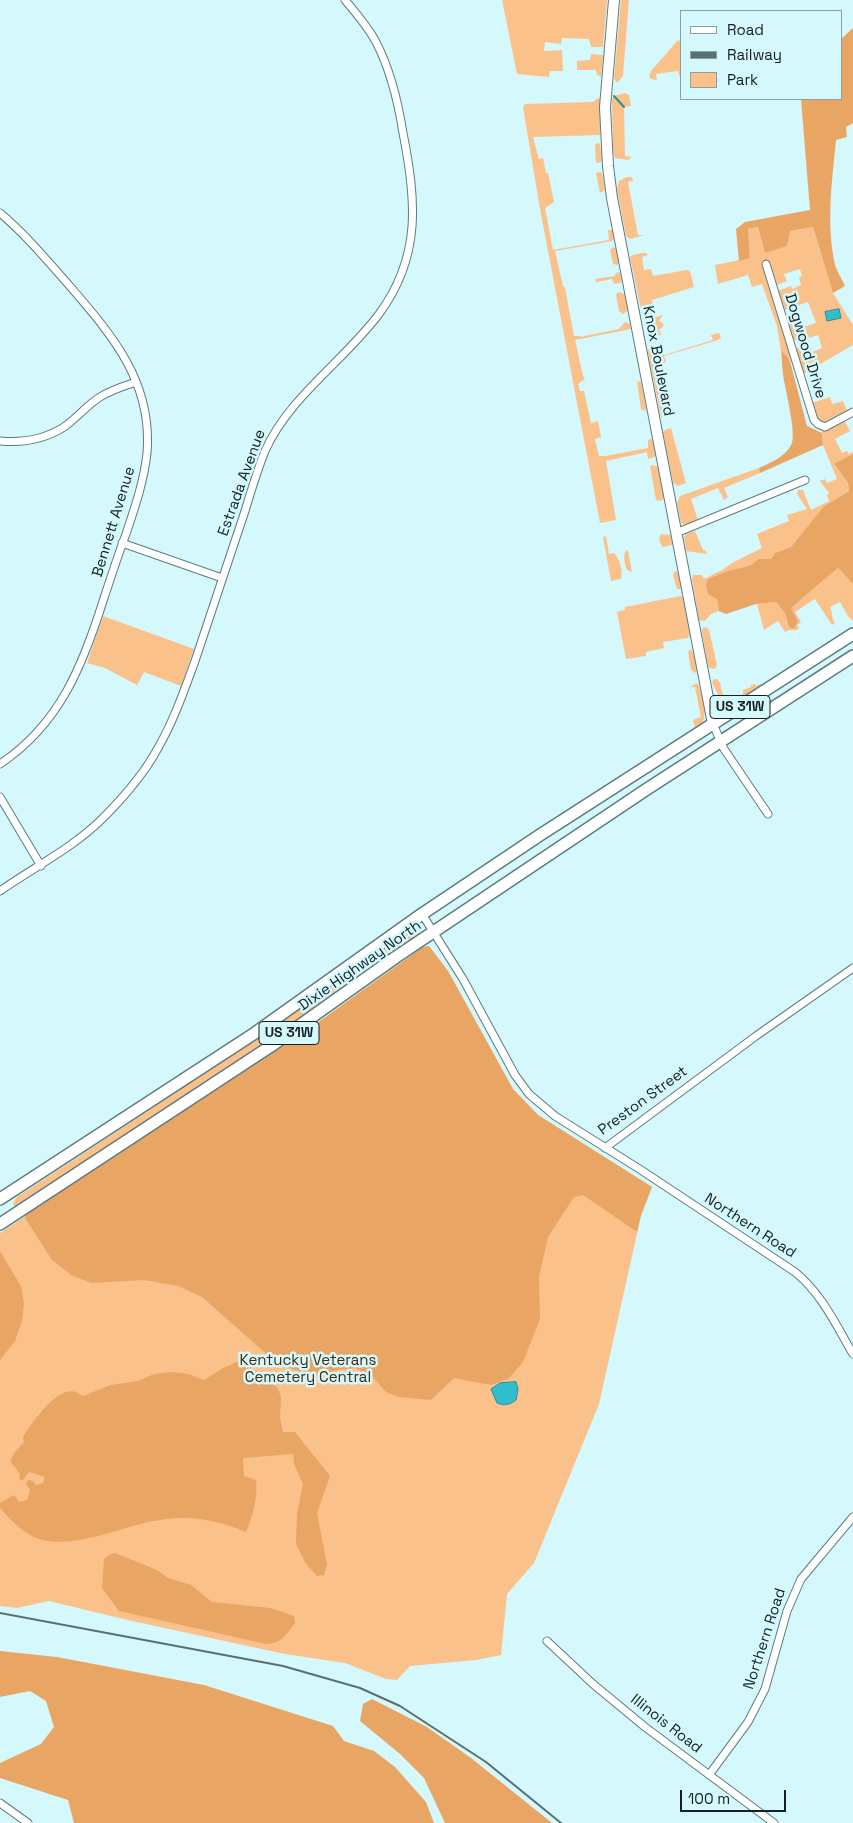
<!DOCTYPE html>
<html>
<head>
<meta charset="utf-8">
<style>
  body { margin:0 }
  #map { position:relative; width:853px; height:1823px; overflow:hidden; background:#d5f8fc; font-family:"Space Grotesk",sans-serif }
  canvas { display:block }
  .legend { position:absolute; left:680px; top:10px; width:162px; height:90px; box-sizing:border-box; background:#d5f8fc; border:1px solid #87a2a5; margin:0; padding:6px 9px; list-style:none; font-size:15px; color:#132022 }
  .legend li { display:flex; align-items:center; gap:10px; height:25px }
  .legend b { width:25px; border:1px solid #87a2a5 }
  .scale { position:absolute; left:680px; top:1790px; width:106px; height:22px; box-sizing:border-box; border:2px solid #132022; border-top:0; padding-left:6px; font-size:15px; line-height:18px; white-space:nowrap; color:#132022; -webkit-text-stroke:4px #d5f8fc; paint-order:stroke }
</style>
</head>
<body>
<div id="map">
<canvas width="853" height="1823"></canvas>
<ul class="legend">
<li><b style="height:6px;background:#fff"></b>Road</li>
<li><b style="height:6px;background:#5a6f72"></b>Railway</li>
<li><b style="height:14px;background:#fbc18b"></b>Park</li>
</ul>
<div class="scale">100 m</div>
</div>
<script>
const ctx = document.querySelector('canvas').getContext('2d');
ctx.lineJoin = 'round';
function fill(path, color) {
  ctx.fillStyle = color;
  ctx.fill(path, 'evenodd');
}
function strokePath(path, color, width, dash) {
  ctx.strokeStyle = color;
  ctx.lineWidth = width;
  ctx.lineCap = dash ? 'butt' : 'round';
  ctx.setLineDash(dash || []);
  ctx.stroke(path);
}
function label(font, color, halo, rows, align = 'center') {
  ctx.font = font + ' "Space Grotesk",sans-serif';
  ctx.lineWidth = 5;
  ctx.setLineDash([]);
  ctx.textBaseline = 'middle';
  ctx.strokeStyle = halo;
  ctx.fillStyle = color;
  for (const [text, x, y, turn = 0] of rows) {
    ctx.save();
    ctx.translate(x, y);
    ctx.rotate((+turn || 0) * Math.PI / 180);
    ctx.textAlign = isNaN(turn) ? turn : align;
    if (halo) ctx.strokeText(text, 0, 0);
    ctx.fillText(text, 0, 0);
    ctx.restore();
  }
}
fill(new Path2D(`
  M502,0H607L603,47H591L589,39L562,38L561,44L545,42L544,51L562,50L563,71H550L549,77L517,74Z
  M621,0H629L623,76L618,82H616L614,78Z
  M678,40L682,43V77H680L678,71L656,74L657,80L651,79L649,76L651,71Z
  M591,54L603,55L601,76L597,75L596,70H577V61L590,60Z
  M625,93L629,95L631,106L624,107L625,156L632,157L628,160L615,158L613,151L612,98L614,96Z
  M598,98L600,99V135L533,137L539,159L543,158L546,173H548L554,202L545,208L553,250L609,240L608,230H613L614,239L612,241L555,251L563,286L565,288L574,336H580V337L619,329L625,322L630,324L631,329L575,340L583,376L585,379L578,384L580,391H584L591,423L598,421L601,437L595,439L599,456H605L648,448V440L651,439L653,441L656,455L654,457L648,459L647,452L606,461L616,520L600,523L540,209L523,107L525,104L593,102Z
  M597,143L600,144L602,161L599,163L596,162L595,145Z
  M600,172L602,173L605,190L600,193L596,173Z
  M627,177H631L634,180L628,182L638,235H644L630,239L626,236L617,189L619,181Z
  M758,227L765,253L790,231L813,227L833,293L853,325V345L803,374L796,349L809,343L812,352L822,348L818,335L809,338L808,336L802,339L793,340L786,318L799,312L804,327L816,323L808,302L784,310L778,291L791,286L792,289L801,285L799,277L802,276L800,269L784,274L787,281L777,285L768,260L762,261L790,354L791,365L788,357L781,351L777,326L762,284L752,287L748,275L718,284L715,265L750,258L748,229Z
  M613,247L616,248L619,263L617,265L613,264L610,250Z
  M642,253H646L648,255L642,257L644,270L651,269L653,276L687,270L690,271L694,287L652,300L653,306C650,310 645,310 641,309L630,257L633,255Z
  M618,272L620,273L622,281L620,283L614,284L612,279L596,282L595,279L615,276V274Z
  M620,292L625,295L628,310L623,314L619,311L616,295L617,293Z
  M663,315L659,321L664,324L662,328L659,329L661,335L648,337L645,320Z
  M719,333L721,339L664,356L666,362L659,364L672,416L661,417L648,352L649,348L661,347L664,355L713,340L711,335Z
  M637,381L641,382L646,408L645,411L641,409Z
  M830,397L832,404L843,401L847,410L823,423C815,419 814,411 812,403Z
  M844,420L850,431L835,439L842,453L847,451L849,454L853,452V454L834,465L848,483L849,491L823,507L791,547L775,553L771,559H758C750,568 738,569 727,572L717,599L719,611L711,614L705,621L699,620L692,579L693,575H702L703,578H706L722,570L732,563L762,548L757,534L789,521L787,515L807,509L797,494L798,490H803L811,510L829,501L827,495L829,493L820,481L825,479L827,483L837,479L823,445L822,430L827,429Z
  M671,428L686,483L678,486L673,483L663,433L665,430Z
  M653,465L658,467L664,498L661,501L656,500L650,466Z
  M759,468L760,473L724,488L728,497L724,500L718,488L691,499L698,520L686,525L681,523L677,503L680,496Z
  M695,531L703,550H705L707,554L686,551L684,537L686,534Z
  M661,534L671,535L672,545L662,547L659,539Z
  M606,536L609,554L614,553C620,560 623,570 621,579L611,581L603,537Z
  M628,550L632,572L627,570C625,564 623,558 625,552Z
  M838,568L853,584V621L848,616L840,602L830,607C833,613 831,618 835,623L832,625L815,599L795,612L801,622L797,625L799,628L797,630H789L785,632L778,621L764,630L757,604L776,602L785,613L789,627L798,621L791,608Z
  M675,571L678,572L681,587L680,589H677L673,575Z
  M680,596L683,597L690,635L688,638L663,642L664,648L646,652V656L626,659L617,612L625,610V607Z
  M103,616L194,649L181,686L144,672L137,685L105,668L87,663Z
  M706,627L709,630L717,665L715,669L709,668L708,666L702,632V629Z
  M690,649L693,652L697,671L695,673L691,670L688,652Z
  M714,679H717L720,683L724,700H735L743,694V690L751,687V685L755,684L756,686L761,684L763,686C751,693 736,709 721,701L712,682Z
  M697,683L699,686C702,700 711,719 697,728L695,727L693,720L701,717L695,687H690Z
  M409,929L417,930L420,934L307,1015L248,1055L15,1207L13,1205L14,1201L17,1197L145,1113L187,1083Z
  M429,946L448,971L513,1089L538,1115L652,1187L641,1216L599,1404L534,1563L507,1594L501,1655L476,1660L410,1666L397,1680L386,1679L345,1663L285,1654L132,1621L49,1601L17,1608L0,1606V1233L306,1031L423,947Z`), '#fbc18b');
fill(new Path2D(`
  M853,28V123L846,127L847,137L836,140C832,181 826,224 835,265C837,272 842,279 845,286L833,293L813,227L790,231L787,246L765,253L758,227L748,229L750,258L739,261L736,229L745,222L810,210L801,99H842V38Z
  M781,351L788,357L791,365L807,426L822,433L823,445L760,473L759,468C770,463 787,456 792,443C796,429 785,390 783,374C782,366 782,358 781,351Z
  M853,454V584L838,568L791,608L798,621L794,629L789,627L785,613L776,602L756,604L726,614L719,611L717,599L708,594L706,585L708,579C715,577 721,573 728,571C739,568 750,568 758,559H771L775,553L791,547L823,507L849,491L848,483L834,464Z
  M429,946L448,971L513,1089L538,1115L652,1187L641,1215L637,1232L583,1195L574,1197L548,1237L539,1277L540,1319L523,1362L508,1379L491,1385L454,1378L431,1400L399,1397L386,1392L372,1376L355,1368L337,1370L323,1379L292,1369L271,1358L202,1297L178,1286L144,1280L91,1283L71,1275L52,1260L25,1218L26,1214L306,1031L423,947Z
  M0,1251L21,1286L24,1303L22,1321L15,1341L0,1360Z
  M237,1362H242L278,1388L281,1398L280,1418L283,1432H295L330,1476L317,1513L327,1564L324,1575L317,1576L306,1564L296,1544L297,1514L303,1484L294,1464L293,1454L243,1458L244,1476L256,1480C258,1498 253,1515 246,1532C216,1520 192,1515 160,1520C123,1525 67,1554 32,1536C20,1530 9,1518 0,1508V1503L14,1495L19,1502L27,1500L30,1490L26,1484L28,1480L33,1481L36,1485L43,1483L45,1477L29,1472L22,1481L19,1478L20,1474L10,1461L15,1452L24,1442L23,1437L26,1432C35,1420 57,1386 76,1392C79,1393 80,1395 83,1396L111,1385L138,1381L154,1374L171,1372L188,1374L204,1380L225,1367Z
  M115,1553L157,1570L168,1578L191,1585L212,1602L271,1608L294,1616L295,1623C286,1635 282,1643 266,1644L119,1611L102,1588L104,1559L109,1555Z
  M0,1651L57,1657L204,1685L333,1726L344,1741L374,1751L395,1767L426,1802L434,1823H74L68,1800L0,1778V1763L41,1744L54,1727L46,1701L30,1691L0,1697Z
  M372,1699L427,1727L471,1758L552,1823H445L424,1778L400,1754L360,1721L363,1704Z`), '#e9a563');
const water = new Path2D(`
  M839,309L841,318L827,321L825,312Z
  M516,1382L518,1389L516,1400C509,1405 505,1406 497,1403L491,1389L500,1383Z`);
fill(water, '#30becd');
strokePath(water, '#278f9a', 1);
strokePath(new Path2D(`
  M614,96L624,107`), '#278f9a', 2);
const minor = new Path2D(`
  M0,213C25,234 46,259 68,284C111,334 153,381 147,453C144,481 135,507 126,534C118,555 111,577 104,598C83,665 60,724 0,764
  M766,264L814,420L818,424L825,427L853,412
  M0,441C22,443 45,439 64,427C77,418 87,405 100,397C111,390 124,386 136,382
  M676,533L805,480
  M122,543L222,578
  M713,724L724,749L768,814
  M0,797L41,866
  M0,891C34,867 73,848 103,818C124,797 144,774 158,748C174,720 184,691 195,661C212,611 228,561 245,511C251,491 257,471 265,451C289,397 344,361 379,314C422,256 416,199 403,133C398,101 391,71 376,42C368,27 357,14 345,0
  M422,914L463,979L515,1075L529,1094L555,1116L641,1170L795,1272C822,1294 836,1325 853,1354
  M605,1148L756,1036L853,968
  M547,1641L593,1684L645,1727L774,1823
  M709,1775L748,1722L765,1689L787,1611L801,1579L853,1517
  M0,1803L28,1823`);
const secondary = new Path2D(`
  M614,0L605,107L608,166L612,198L713,724`);
const trunk = new Path2D(`
  M0,1199L255,1033L422,914L540,835L853,634
  M0,1224L271,1046L396,957L647,789L853,656`);
strokePath(minor, '#5c7c80', 9);
strokePath(secondary, '#5c7c80', 12);
strokePath(trunk, '#5c7c80', 14);
strokePath(minor, '#fff', 7);
strokePath(secondary, '#fff', 10);
strokePath(trunk, '#fff', 11);
strokePath(new Path2D(`
  M0,1613L283,1666L360,1688L400,1706L486,1762L561,1823`), '#5a6f72', 2);
for (const [x, y, w] of [
  [740,707,60],
  [289,1033,60]
]) {
  const box = new Path2D();
  box.roundRect(x - w / 2, y - 11.5, w, 23, 4);
  ctx.fillStyle = '#d5f8fc';
  ctx.fill(box);
  strokePath(box, '#132022', 1);
}
label('bold 14px', '#132022', null, [
  ["US 31W",740,707],
  ["US 31W",289,1033]
]);
label('15px', '#132022', '#d5f8fc', [
  ["Dogwood Drive",805,346,73],
  ["Knox Boulevard",658,361,79],
  ["Estrada Avenue",242,483,-70],
  ["Bennett Avenue",114,522,-73],
  ["Dixie Highway North",360,966,-35],
  ["Preston Street",643,1101,-36],
  ["Northern Road",750,1226,33],
  ["Northern Road",765,1639,-72],
  ["Illinois Road",666,1724,38]
]);
label('15px', '#43280b', '#d5f8fc', [
  ["Kentucky Veterans",308,1361],
  ["Cemetery Central",308,1378]
]);
</script>
</body>
</html>
